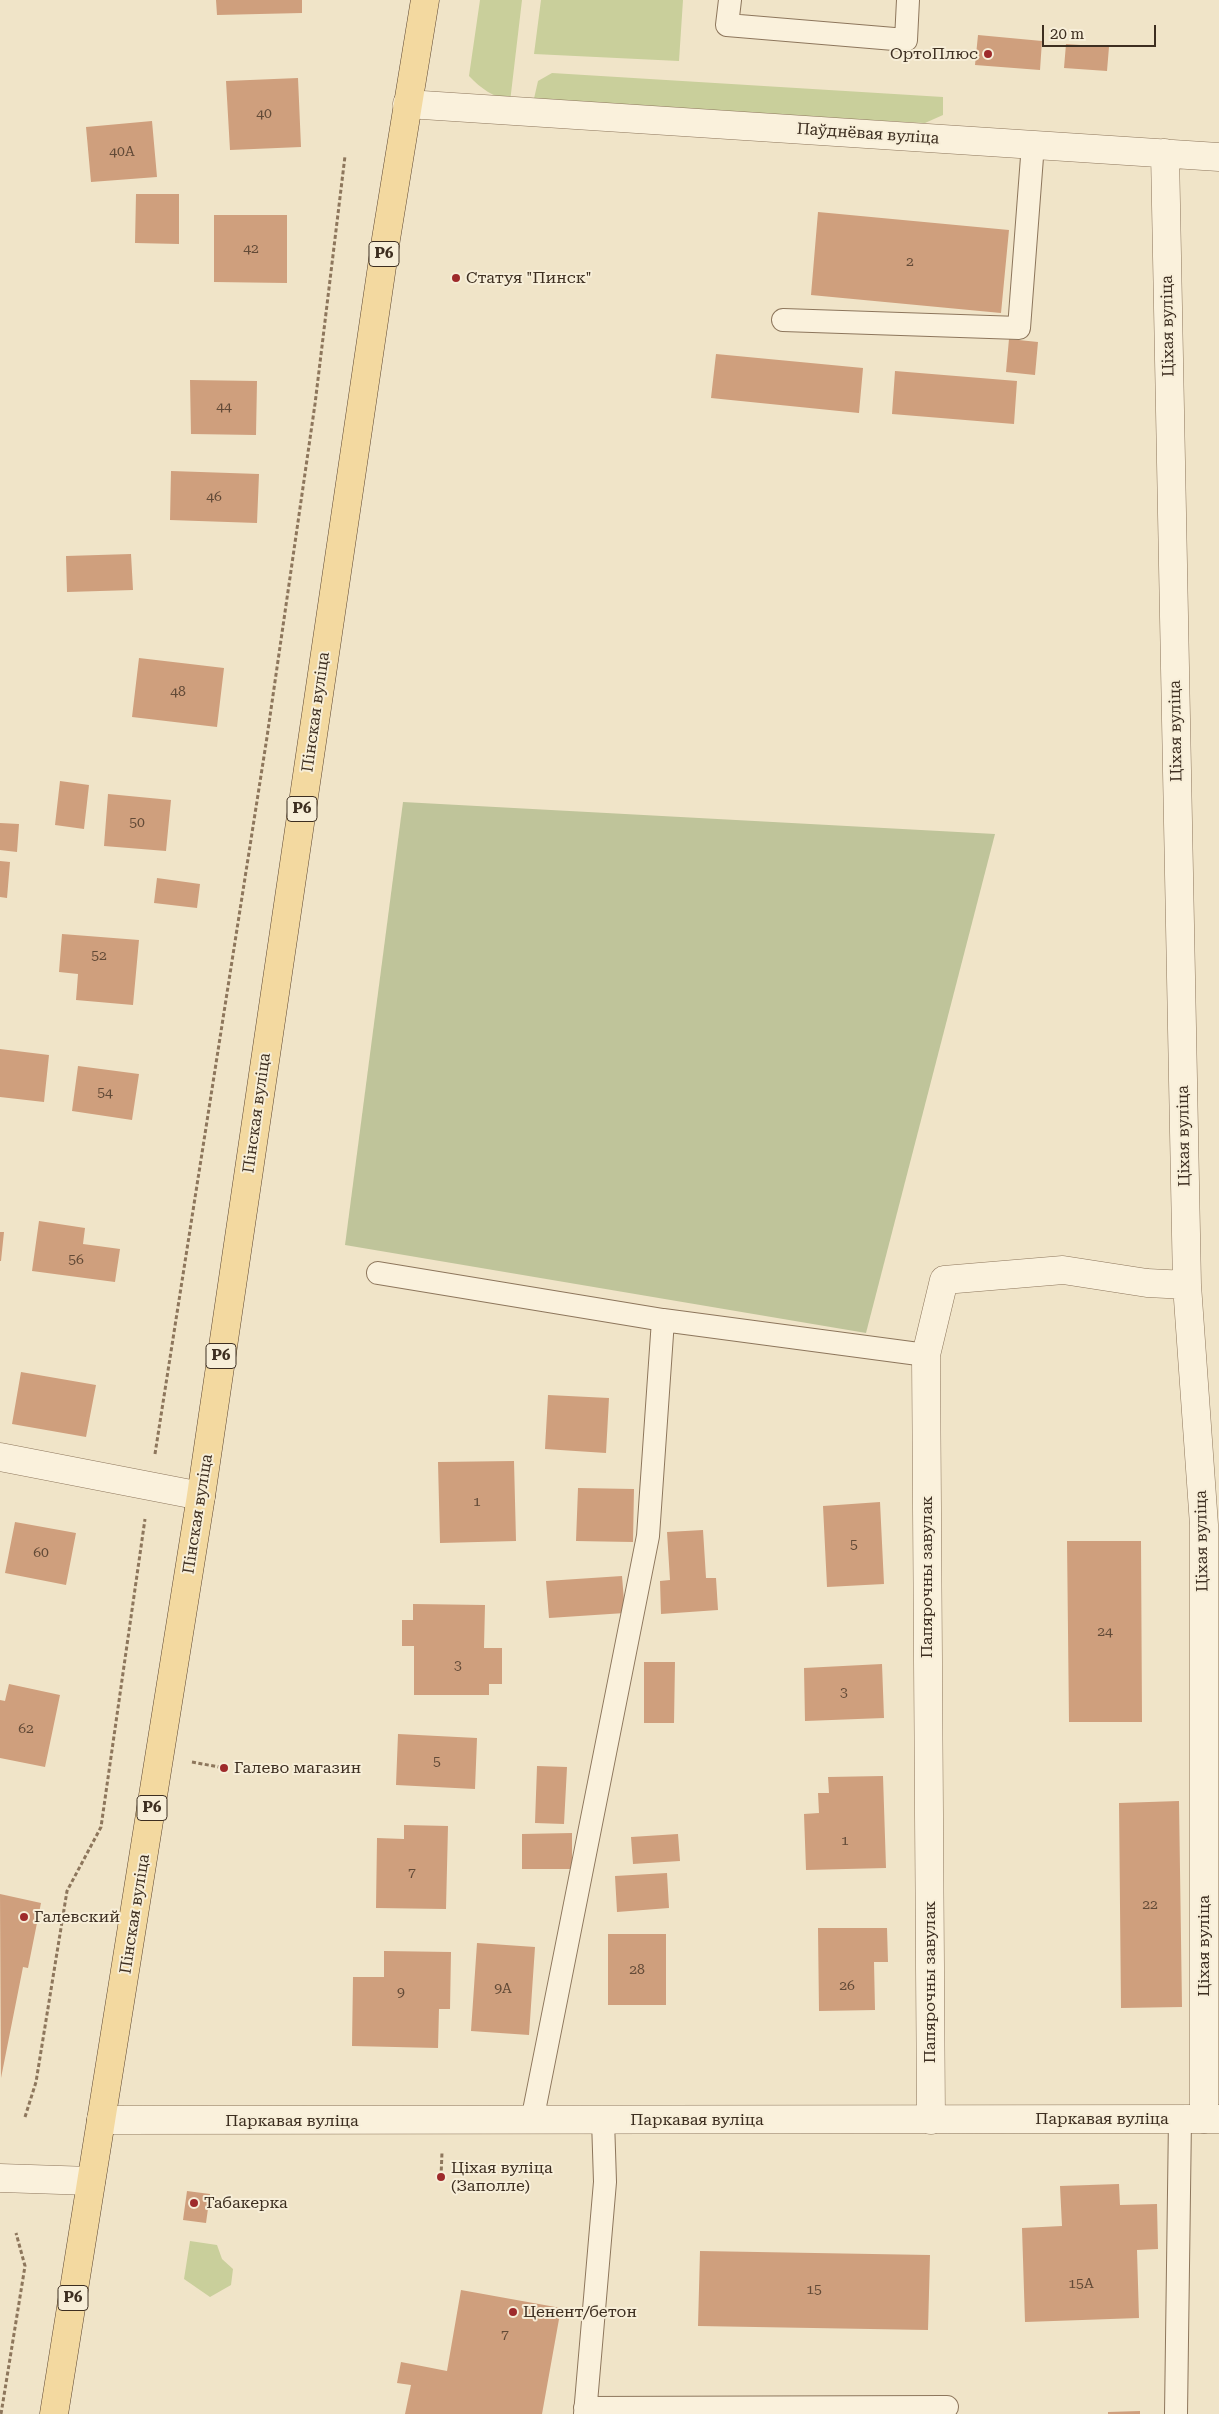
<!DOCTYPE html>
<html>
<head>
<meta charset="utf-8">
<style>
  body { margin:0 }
  #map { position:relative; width:1219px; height:2414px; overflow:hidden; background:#f0e4c8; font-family:"Roboto Serif",serif }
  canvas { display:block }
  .scale { position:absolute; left:1042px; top:25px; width:114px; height:22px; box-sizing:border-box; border:2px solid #3d2e20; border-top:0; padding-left:6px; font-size:15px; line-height:18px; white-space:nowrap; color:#3d2e20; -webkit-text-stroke:4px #f7eed8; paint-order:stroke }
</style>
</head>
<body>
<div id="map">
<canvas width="1219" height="2414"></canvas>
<div class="scale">20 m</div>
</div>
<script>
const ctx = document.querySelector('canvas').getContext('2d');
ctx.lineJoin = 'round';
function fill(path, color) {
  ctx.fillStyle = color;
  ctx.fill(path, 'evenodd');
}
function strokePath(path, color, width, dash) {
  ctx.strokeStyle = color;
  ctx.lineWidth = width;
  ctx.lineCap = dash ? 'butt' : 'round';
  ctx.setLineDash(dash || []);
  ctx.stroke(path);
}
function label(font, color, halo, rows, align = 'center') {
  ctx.font = font + ' "Roboto Serif",serif';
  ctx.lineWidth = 4;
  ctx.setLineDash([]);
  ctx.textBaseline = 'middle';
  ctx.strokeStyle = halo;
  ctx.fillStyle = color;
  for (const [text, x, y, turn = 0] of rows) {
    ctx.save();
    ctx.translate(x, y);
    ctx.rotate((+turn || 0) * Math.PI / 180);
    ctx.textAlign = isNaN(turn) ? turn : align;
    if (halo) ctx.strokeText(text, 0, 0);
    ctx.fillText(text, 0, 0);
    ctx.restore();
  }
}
fill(new Path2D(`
  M480,0H522L510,102C493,96 481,89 469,76Z
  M541,0H683L679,61L534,54Z
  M552,73L943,97V115L925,123L533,103L538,81Z
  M190,2241L217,2245L222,2259L233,2269L231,2285L210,2297L184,2279Z`), '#c9cf9b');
fill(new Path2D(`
  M403,802L995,834L866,1333L345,1245Z`), '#bfc49a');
fill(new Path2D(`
  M216,0H302V13L217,15Z
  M978,35L1042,41L1040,70L975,65Z
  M1066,44L1109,47L1107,71L1064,68Z
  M298,78L301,147L230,150L226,81Z
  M152,121L157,177L91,182L86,127Z
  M136,194H179V244L135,243Z
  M818,212L1009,230L1001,313L811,295Z
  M214,215H287V283L214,282Z
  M1009,339L1038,342L1035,375L1006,372Z
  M716,354L863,368L859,413L711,398Z
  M895,371L1017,381L1014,424L892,414Z
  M190,380L257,381L256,435L191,434Z
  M171,471L259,474L257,523L170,520Z
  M131,554L133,590L67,592L66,556Z
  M139,658L224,668L217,727L132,717Z
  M60,781L89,785L84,829L55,825Z
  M108,794L171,800L166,851L104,846Z
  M0,823L19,824L17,852L0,850Z
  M0,861L10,862L7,898L0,897Z
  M157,878L200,884L197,908L154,903Z
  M62,934L139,940L133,1005L76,1000L78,974L59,972Z
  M0,1049L49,1055L44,1102L0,1097Z
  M78,1066L139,1074L132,1120L72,1111Z
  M39,1221L85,1228L83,1244L120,1249L115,1282L32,1271Z
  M0,1232H4L1,1261H0Z
  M21,1372L96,1385L86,1437L12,1424Z
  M548,1395L609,1398L606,1453L545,1449Z
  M514,1461L516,1541L440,1543L438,1462Z
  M578,1488L634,1489L633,1542L576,1541Z
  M880,1502L884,1584L827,1587L823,1506Z
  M15,1522L76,1533L66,1585L5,1573Z
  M703,1530L706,1578H716L718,1610L661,1614L660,1581L670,1580L667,1532Z
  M1067,1541H1141L1142,1722H1069Z
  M622,1576L625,1613L549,1618L546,1581Z
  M413,1604L485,1605L484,1648H502V1684H489V1695H414V1646H402V1620H413Z
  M644,1662H675L674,1723H644Z
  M882,1664L884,1718L805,1721L804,1668Z
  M9,1684L60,1695L45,1767L0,1758V1700L5,1701Z
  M398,1734L477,1738L475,1789L396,1785Z
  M537,1766L567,1767L564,1824L535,1823Z
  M883,1776L886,1868L806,1870L804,1814L819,1813L818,1793H829L828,1777Z
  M1179,1801L1182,2007L1121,2008L1119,1803Z
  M404,1825L448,1826L446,1909L376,1908L377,1838L404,1839Z
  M572,1833V1869H522V1834Z
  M678,1834L680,1861L633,1864L631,1837Z
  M667,1873L669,1908L617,1912L615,1876Z
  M0,1894L41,1903L28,1968L23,1967L1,2078Z
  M818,1928H887L888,1962H874L875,2010L819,2011Z
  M608,1934H666V2005H608Z
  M477,1943L535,1947L529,2035L471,2031Z
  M384,1951L451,1952L450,2009H439L438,2048L352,2046L353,1977H384Z
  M1119,2184L1120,2205L1157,2204L1158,2249L1137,2250L1139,2318L1025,2322L1022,2228L1062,2226L1060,2186Z
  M187,2191L210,2194L206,2223L183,2220Z
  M700,2251L930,2255L928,2330L698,2326Z
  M461,2290L561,2308L542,2414H405L411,2385L397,2383L401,2362L447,2371Z
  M1140,2411V2414H1108V2412Z`), '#cf9f7d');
const service = new Path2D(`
  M730,0L727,25L906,40L908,0
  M783,320L1019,328L1033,144
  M378,1273L663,1320L926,1355
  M532,2121L648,1536L663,1320
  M585,2408L947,2407
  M585,2414L605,2182L603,2120
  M1176,2414L1180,2118`);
const minor = new Path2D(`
  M407,104L1219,157
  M1165,153L1187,1285L1204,1525V2119
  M0,1457L201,1496
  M931,2120L926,1355L944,1280L1063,1270L1147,1283L1187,1285`);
const tertiary = new Path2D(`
  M101,2120L1219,2119
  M0,2178L91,2181`);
const primary = new Path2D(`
  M54,2414L201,1496L386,239L425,0`);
strokePath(service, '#8d765c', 24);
strokePath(minor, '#8d765c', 29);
strokePath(tertiary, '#8d765c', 29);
strokePath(primary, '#5b4430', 29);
strokePath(new Path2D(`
  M155,1454L267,737L315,404L345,156
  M192,1762L224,1768
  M25,2117L36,2082L67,1891L101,1827L145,1519
  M441,2177L442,2152
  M1,2414L25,2266L16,2233`), '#8d765c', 3, [4, 2.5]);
strokePath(service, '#faf1dc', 22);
strokePath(minor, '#faf1dc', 28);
strokePath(tertiary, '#faf1dc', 28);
strokePath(primary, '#f3d9a0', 28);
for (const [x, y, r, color] of [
  [988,54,5,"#9e2a2b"],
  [456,278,5,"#9e2a2b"],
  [224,1768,5,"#9e2a2b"],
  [24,1917,5,"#9e2a2b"],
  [441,2177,5,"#9e2a2b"],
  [194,2203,5,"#9e2a2b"],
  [513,2312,5,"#9e2a2b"]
]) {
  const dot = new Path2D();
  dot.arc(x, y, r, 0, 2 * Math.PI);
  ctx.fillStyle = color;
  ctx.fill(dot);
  strokePath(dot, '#f7eed8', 2);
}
label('14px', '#624a37', null, [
  ["40",264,114],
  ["40А",122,152],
  ["42",251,249],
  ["2",910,262],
  ["44",224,407],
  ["46",214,497],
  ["48",178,692],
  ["50",137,823],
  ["52",99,956],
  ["54",105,1093],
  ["56",76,1260],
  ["1",477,1502],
  ["5",854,1545],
  ["60",41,1553],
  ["24",1105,1632],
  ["3",458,1666],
  ["3",844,1693],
  ["62",26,1729],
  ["5",437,1762],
  ["1",845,1841],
  ["7",412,1873],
  ["22",1150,1905],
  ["28",637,1970],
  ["26",847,1986],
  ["9А",503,1989],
  ["9",401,1993],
  ["15А",1081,2284],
  ["15",814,2290],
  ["7",505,2335]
]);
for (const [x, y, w] of [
  [384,254,30],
  [302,809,30],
  [221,1356,30],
  [152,1808,30],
  [73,2298,30]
]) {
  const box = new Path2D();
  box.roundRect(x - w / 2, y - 12.5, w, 25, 4);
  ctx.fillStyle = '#f7eed8';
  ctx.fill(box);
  strokePath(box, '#3d2e20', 1);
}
label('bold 15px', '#3d2e20', null, [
  ["Р6",384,254],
  ["Р6",302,809],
  ["Р6",221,1356],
  ["Р6",152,1808],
  ["Р6",73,2298]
]);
label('16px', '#3d2e20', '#f7eed8', [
  ["ОртоПлюс",978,54,"right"],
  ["Статуя \"Пинск\"",466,278],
  ["Галево магазин",234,1768],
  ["Галевский",34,1917],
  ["Ціхая вуліца",451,2168],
  ["(Заполле)",451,2186],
  ["Табакерка",204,2203],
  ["Ценент/бетон",523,2312]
], 'left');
label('16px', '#3d2e20', '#f7eed8', [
  ["Паўднёвая вуліца",868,134,4],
  ["Ціхая вуліца",1168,326,-91],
  ["Пінская вуліца",316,712,-82],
  ["Ціхая вуліца",1176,731,-91],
  ["Пінская вуліца",257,1113,-82],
  ["Ціхая вуліца",1184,1136,-91],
  ["Пінская вуліца",198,1514,-81],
  ["Ціхая вуліца",1202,1541,-91],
  ["Папярочны завулак",927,1577,-90],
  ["Пінская вуліца",135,1914,-81],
  ["Ціхая вуліца",1204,1946,-90],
  ["Папярочны завулак",930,1982,-90],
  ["Паркавая вуліца",1102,2119],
  ["Паркавая вуліца",697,2120],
  ["Паркавая вуліца",292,2121]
]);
</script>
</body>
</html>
